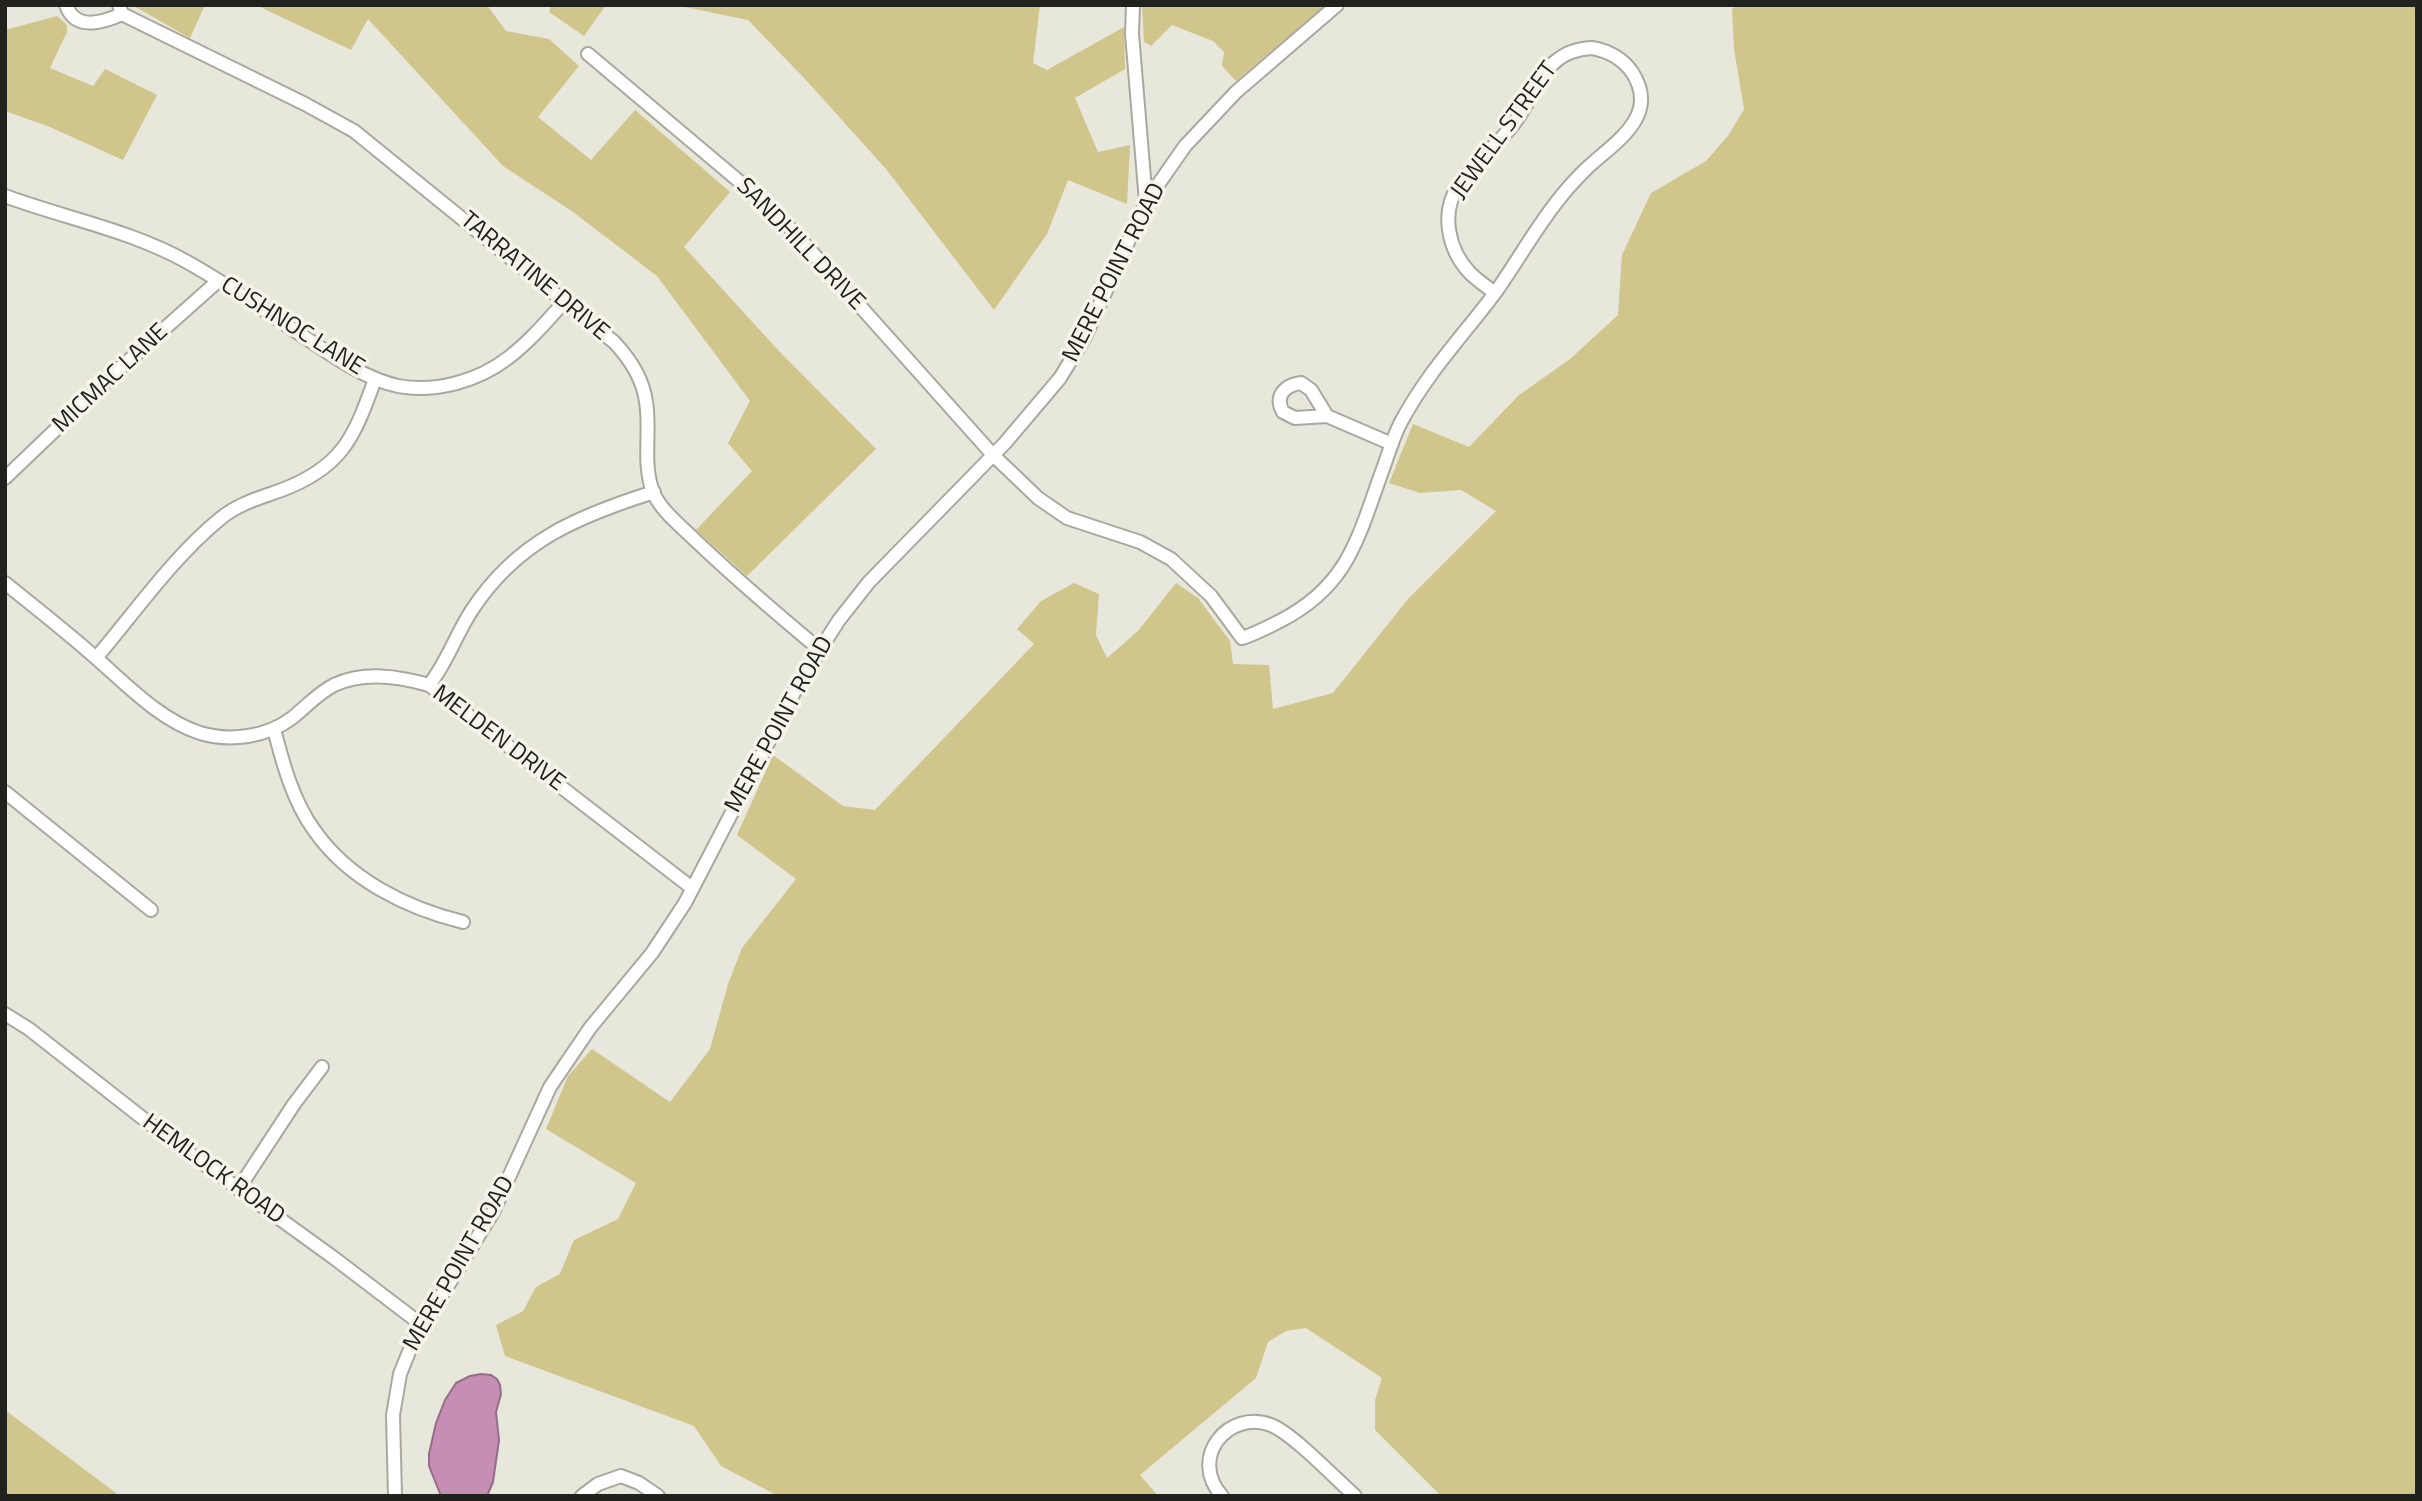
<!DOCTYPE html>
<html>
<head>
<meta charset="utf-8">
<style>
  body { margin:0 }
  #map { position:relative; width:2422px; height:1501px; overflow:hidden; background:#e8e7dc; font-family:"Titillium Web",sans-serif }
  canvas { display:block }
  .frame { position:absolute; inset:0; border:7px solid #21211d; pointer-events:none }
</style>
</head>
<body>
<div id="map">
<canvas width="2422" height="1501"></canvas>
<div class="frame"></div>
</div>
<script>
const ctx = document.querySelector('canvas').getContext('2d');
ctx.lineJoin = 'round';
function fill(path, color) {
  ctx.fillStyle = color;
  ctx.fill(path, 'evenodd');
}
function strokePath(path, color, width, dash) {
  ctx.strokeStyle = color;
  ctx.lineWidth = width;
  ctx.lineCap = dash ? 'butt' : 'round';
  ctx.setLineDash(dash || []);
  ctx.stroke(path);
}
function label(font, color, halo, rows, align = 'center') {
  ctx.font = font + ' "Titillium Web",sans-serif';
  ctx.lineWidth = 7;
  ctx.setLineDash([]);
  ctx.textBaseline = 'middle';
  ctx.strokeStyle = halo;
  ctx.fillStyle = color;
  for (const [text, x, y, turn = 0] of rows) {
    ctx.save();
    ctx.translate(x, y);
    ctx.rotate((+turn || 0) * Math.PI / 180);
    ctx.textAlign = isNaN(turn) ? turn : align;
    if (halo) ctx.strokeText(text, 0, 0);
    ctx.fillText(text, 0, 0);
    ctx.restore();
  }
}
fill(new Path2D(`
  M132,5H205L190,38Z
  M256,5H487L506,31L549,39L579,66L538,117L591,160L635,110L730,192L684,247L778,350L876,449L747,576L696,530L752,471L728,443L750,401L657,276L573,212L503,166L368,19L351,50Z
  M551,5H606L584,36L549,12Z
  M675,5H1040L1033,63L1047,70L1124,27L1125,69L1075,98L1098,152L1130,145L1127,204L1068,180L1047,234L994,310L886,169L805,79L748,20Z
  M1142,5H1322L1323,7L1236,81L1222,66L1224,52L1213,41L1172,25L1151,46L1144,42Z
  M1739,5H2417V1496H1441L1375,1430V1400L1382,1378L1306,1328L1286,1331L1268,1342L1256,1378L1140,1475L1158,1496H778L721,1466L694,1426L505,1356L496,1325L523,1311L536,1287L560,1274L574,1240L618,1219L636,1183L546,1129L568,1076L592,1049L670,1102L710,1049L728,984L742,948L796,879L737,835L773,755L843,806L875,810L1034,644L1017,629L1041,601L1074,583L1099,594L1096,635L1107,658L1138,631L1176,583L1198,598L1230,641L1233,664L1269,665L1273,709L1333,693L1408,599L1496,511L1461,490L1420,493L1389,483L1413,424L1469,447L1519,395L1570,359L1618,315L1622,255L1651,193L1706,161L1728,136L1744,109L1734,49L1732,9Z
  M57,16L67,25V32L50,68L93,86L105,69L157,95L123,160L50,127L5,111V30Z
  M5,1410L120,1496H5Z`), '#d0c58a');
const water = new Path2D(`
  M481,1374L491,1375L497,1379L500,1385L501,1394L496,1412L499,1440L493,1482L487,1496H441L429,1466V1454L436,1423L445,1400L456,1383L470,1376Z`);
fill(water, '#c68eb5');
strokePath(water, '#946d87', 2);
const minor = new Path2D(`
  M66,5C75,31 102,23 122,14L119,5
  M1133,5L1132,34L1146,202
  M122,14L305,104L354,131L614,342C630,359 643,378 646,402C651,431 642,463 653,492C661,511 681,526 695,540C735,578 777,614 819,649
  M1592,48C1609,51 1622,58 1632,72C1662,118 1611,144 1584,171C1575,180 1566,190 1559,199C1535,229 1517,262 1495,293C1487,287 1477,280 1470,273C1448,250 1440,212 1459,185C1474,163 1496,146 1513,125C1538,92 1543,50 1592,48Z
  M588,54L753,193L793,231L993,455L1038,498L1067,518L1140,542L1171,559L1211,596L1242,638C1255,634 1268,627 1280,621C1346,587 1357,542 1380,477C1387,459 1392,439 1401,422C1427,373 1462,337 1495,293
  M5,196C67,219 131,230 189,263C230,286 269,314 309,340C336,358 366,379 398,386C436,393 478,381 508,358C529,342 547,321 564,302
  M1301,383L1311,390L1327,416L1295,418L1283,412C1274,396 1285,385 1301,383Z
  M1327,416L1392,444
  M5,478L117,371L218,281
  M5,583C36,608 67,632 96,658C127,685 160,720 200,733C230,742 267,737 292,718C306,707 318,693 334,685C364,671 398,676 429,685L692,888
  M96,658C136,611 173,557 221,518C238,504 259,498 279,491C342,468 354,438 375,379
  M429,685C447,663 456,634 472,610C517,541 578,516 654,492
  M274,729C283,764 293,801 314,830C348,879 406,908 463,922
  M5,792L151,910
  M5,1014L29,1029L164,1135L334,1258L422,1325
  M239,1188L294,1104L322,1067
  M395,1496L393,1415L400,1374L413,1342L493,1212L550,1087L590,1028L652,953L685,903L800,681L839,620L869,582L1005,443L1060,378L1085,337L1146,202L1185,146L1236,92L1337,5
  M582,1496L598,1484L621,1476L639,1483L658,1496
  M1222,1496C1188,1458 1228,1409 1271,1425C1293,1434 1335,1478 1355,1496`);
strokePath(minor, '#aaa89e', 16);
strokePath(minor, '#fff', 12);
label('24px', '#21211d', '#f6f4e9', [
  ["JEWELL STREET",1505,131,-54],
  ["SANDHILL DRIVE",800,245,46],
  ["MERE POINT ROAD",1115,273,-63],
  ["TARRATINE DRIVE",534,277,40],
  ["CUSHNOC LANE",292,327,32],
  ["MICMAC LANE",111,379,-43],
  ["MERE POINT ROAD",780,725,-61],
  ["MELDEN DRIVE",498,739,37],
  ["HEMLOCK ROAD",213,1170,36],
  ["MERE POINT ROAD",460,1264,-60]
]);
</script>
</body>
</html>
